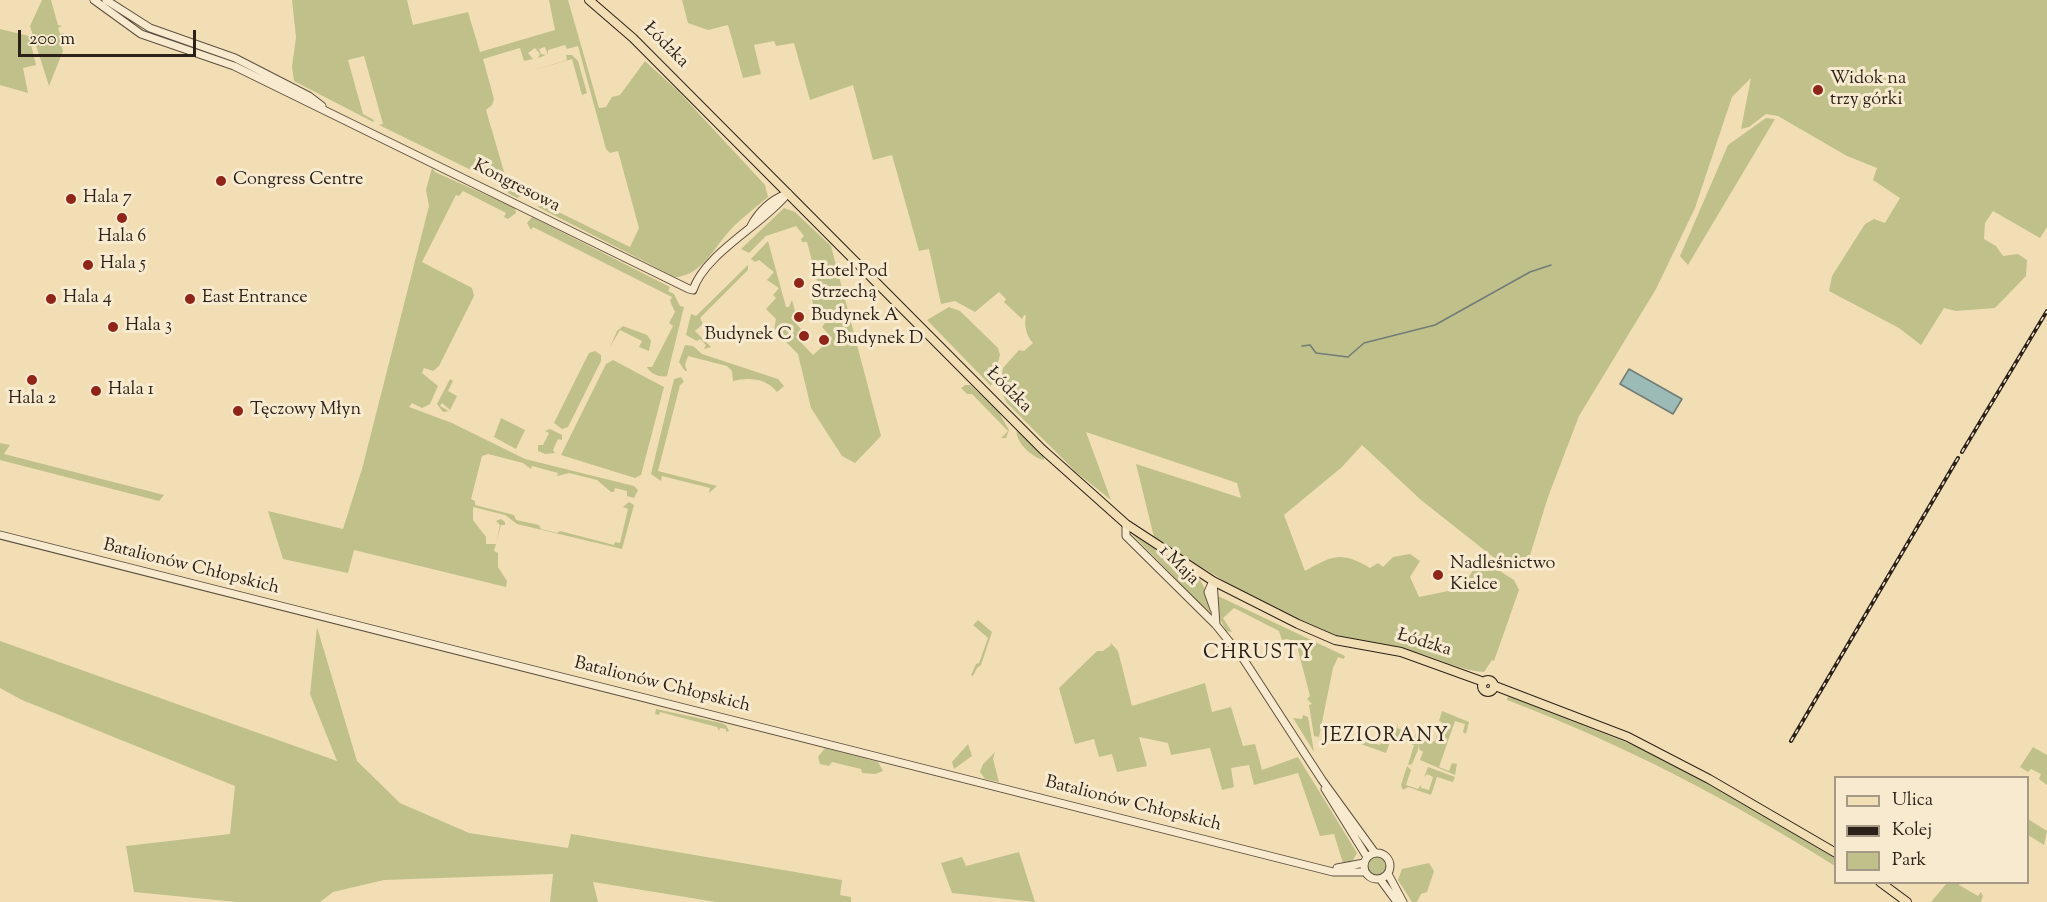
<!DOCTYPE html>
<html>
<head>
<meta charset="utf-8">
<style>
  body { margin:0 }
  #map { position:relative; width:2047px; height:902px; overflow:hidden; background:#f2deb5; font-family:"Sorts Mill Goudy",serif }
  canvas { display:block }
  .legend { position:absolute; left:1834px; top:776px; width:195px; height:108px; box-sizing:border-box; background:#f7eacf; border:2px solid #a69a86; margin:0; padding:8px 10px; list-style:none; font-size:18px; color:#2c2118 }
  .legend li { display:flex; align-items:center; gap:12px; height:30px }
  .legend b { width:30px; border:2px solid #a69a86 }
  .scale { position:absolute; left:18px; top:30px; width:178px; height:27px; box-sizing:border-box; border:3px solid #2c2118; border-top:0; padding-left:8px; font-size:18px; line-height:21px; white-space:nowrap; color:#2c2118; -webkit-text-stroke:4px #f7eacf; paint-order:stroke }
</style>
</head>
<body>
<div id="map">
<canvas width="2047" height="902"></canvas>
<ul class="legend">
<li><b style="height:8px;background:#f2deb5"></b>Ulica</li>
<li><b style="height:8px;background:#2c2118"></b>Kolej</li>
<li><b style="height:16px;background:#bfc08a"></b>Park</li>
</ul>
<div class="scale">200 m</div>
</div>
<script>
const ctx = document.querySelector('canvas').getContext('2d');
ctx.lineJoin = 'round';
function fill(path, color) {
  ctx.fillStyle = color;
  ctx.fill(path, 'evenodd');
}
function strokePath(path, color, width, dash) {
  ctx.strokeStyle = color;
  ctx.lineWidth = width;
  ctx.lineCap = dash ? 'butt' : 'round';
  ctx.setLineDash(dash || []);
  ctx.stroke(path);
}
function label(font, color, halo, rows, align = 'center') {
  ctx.font = font + ' "Sorts Mill Goudy",serif';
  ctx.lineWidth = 6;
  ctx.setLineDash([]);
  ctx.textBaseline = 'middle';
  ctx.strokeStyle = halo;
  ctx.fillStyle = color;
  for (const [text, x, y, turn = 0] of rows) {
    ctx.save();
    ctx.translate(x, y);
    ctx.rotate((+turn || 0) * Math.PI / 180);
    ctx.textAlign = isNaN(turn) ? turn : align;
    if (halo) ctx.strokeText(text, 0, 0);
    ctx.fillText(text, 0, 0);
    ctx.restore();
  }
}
fill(new Path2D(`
  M42,0H51L58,25L62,26L58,28L60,34L64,33L60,42L63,51L49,86L30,26Z
  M292,0H407L413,25L468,12L480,52L555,30L549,0H568L599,108L606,107L612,97L620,95L645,61L678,91L765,185L768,197C754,209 737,221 725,236C713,251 698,277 675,277L538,207L541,201L542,204L630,247L639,228L618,151L610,153L606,149L578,46L567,49L565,45L548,50V55L545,47L539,49L541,54L546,55L538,58L540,54L535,48L528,53L533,59L524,61L520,48L483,59L494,99L492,105L486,110L507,182L505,186L520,194L522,192V195L517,198L508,193V188L379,125L383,124L364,56L348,60L363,114L374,120L373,122L294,81L292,67L296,37Z
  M682,0H2047V227L2040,238L1993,211L1985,223L1984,239L1996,246L2003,256L2018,254L2027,260L2026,276L1995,308L1956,311L1944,308L1921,345L1899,328L1829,291L1832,276L1865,224L1874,219L1885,223L1900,198L1873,180L1877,168L1847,156L1778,116L1766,114L1749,127L1741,129L1751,78L1732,97L1695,208L1656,289L1579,416L1548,497L1527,565H1517L1507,559L1502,564L1421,500L1362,445L1342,467L1284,515L1305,571C1333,555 1342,551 1370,568L1378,563L1383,567L1393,557L1410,554L1420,561L1410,577L1419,597L1458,589L1463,585L1481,559L1514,580L1519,590L1494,661L1492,660L1484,672C1461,671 1438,658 1415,652C1393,646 1369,647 1347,640C1278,616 1215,576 1154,537L1136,464L1241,498L1237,483L1086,432L1111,500L1076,472L1007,403L1000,389L1003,368L1019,350L1024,351L1033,343C1026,336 1024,325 1026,316L1024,315L1022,319L1004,302L1006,299L999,292L975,312L955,301L941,304L929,249L919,251L892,155L873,160L853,85L810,100L794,43L776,46L774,41L754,45L761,74L743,78L728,25L708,30L688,23Z
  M0,29L29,36L36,65L23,68L28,93L0,85Z
  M566,55H572L578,61L587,93L582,95L572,59L528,72L567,60Z
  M1766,118L1775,119L1688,265L1680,256L1728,145Z
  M432,168L435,172L515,208L516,213L508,219L504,217L506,213L463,191L459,196L456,195L422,262L472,288L474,296L439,366L433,371L424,368L422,373L438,386L430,404L422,408L412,403L409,407L452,423L525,459L634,486L638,490L634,498L627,496V491L615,488L614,492H611L597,480L569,473L557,476L558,473L532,466L531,469L523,463L488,454L482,456L471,499L475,501V505L514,515L516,520L539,525L541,529L557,533L560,531L614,545L615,542L620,543L628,509L623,507L629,502L634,505L622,549L517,524L505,515L473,507V520L486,537V544H496L500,525L496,521L501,519L505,522V525H501L494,551L498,553V567L507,581L506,587L354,550L348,573L283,559L268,511L343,529L362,469L429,206L426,190Z
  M784,208L795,212L831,246L881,436L855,463L842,456L811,408L798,354L774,330L776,319L766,309L776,298L773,295L779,288L767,280L774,272L759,260L755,262L751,259L768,241L786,307H789L792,300L795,311L791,318L801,329L796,337L813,355L823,346L830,345L832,338L822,327L827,320L813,304L811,295L819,288L807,242H802L801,239L804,236L796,226L766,236L749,253L741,249Z
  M532,217L670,287L668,291L674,294L680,306L684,307L667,376C660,378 649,373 647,367H652L673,326L669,323L675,312L670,301L672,297L533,227L531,230L527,223Z
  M748,265V270L700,318L703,324L695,331L711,347L704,349L706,345L700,339L697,341L686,335L691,314L696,316Z
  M949,307L960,311L998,348L1000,355L991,386L927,320Z
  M623,326L647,335L651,341L649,351L639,347L642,341L620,330L610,347L617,331Z
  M685,345L693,346L702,354L778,379L784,386L777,392C766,378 749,377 733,381L732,371L727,366L688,356L685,365L687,371H685L679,362Z
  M595,351L601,355V361L568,427L562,429L554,423L589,353Z
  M613,360L664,387L641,475L635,478L561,455L606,364Z
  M681,377L684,382L680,385L658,471L717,486L709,493L710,488L662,476L661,481L651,474L674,379Z
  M450,379L453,381L448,391L457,396L450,410L442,403L440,406L449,411L443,412L437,404Z
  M965,385H970L998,411L1009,430L1006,438H1001L1008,431L972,394H967L961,388Z
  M501,418L525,430L516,449L494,437Z
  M550,429L562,435V440L558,439L553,450L555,453L545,454L538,451V445H543L549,433L545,431Z
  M1017,429L1043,455L1044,460C1032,458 1014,441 1017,429Z
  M0,443L10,445L4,454L164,495L159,501L0,460Z
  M1132,534L1199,578L1204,587L1210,614Z
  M1218,596L1345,656L1344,659L1338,657L1333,668L1319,737L1314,736L1309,705L1312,704L1307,699L1310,696L1296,642L1287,639L1282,640L1279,631L1234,608L1223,618L1232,632L1226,631L1220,619Z
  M978,620L992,632L981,665L977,668L973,676L971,675L976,664L979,663L988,638L973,625Z
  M317,627L357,761L400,803L469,833L568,848L571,834L842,880L840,895L851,897V902H716L593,882L598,902H550L553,874L384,880L333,892L320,902H237L134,892L126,846L230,834L235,786L22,700L0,688V641L337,761L310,694Z
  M1110,642L1118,651L1132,706L1205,683L1212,712L1231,707L1243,746L1255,744L1262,770L1298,757L1357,853L1352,862L1343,863L1334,834L1320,836L1298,773L1254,785L1249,765L1231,768L1234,787L1222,790L1210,748L1171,755L1168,743L1139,737L1147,766L1117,772L1112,754L1099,757L1094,739L1075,744L1059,688L1097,651H1103L1111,645Z
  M1508,696L1643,749L1692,773L1835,858V866C1728,799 1625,745 1507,700Z
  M656,709L721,723L726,725L729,731L726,732V729L720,728L719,731L717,727L660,712L659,715L655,714Z
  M1442,711L1469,722L1466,734L1463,732L1465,724L1455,721L1439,767L1449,771L1452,763L1457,764L1455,775L1420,760L1423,752L1419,749V740L1435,741L1442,722L1439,721Z
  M1303,715L1308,717L1314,752L1293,718L1302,719Z
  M1398,723L1397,728L1402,730L1401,736L1413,740L1417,731L1420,732L1418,750L1412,764L1408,765L1414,745L1393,738Z
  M1365,729L1363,738L1367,737L1366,741L1380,745L1382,739L1378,738L1379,735L1388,738L1390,742L1386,753L1361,744Z
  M968,744L972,756L954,769L952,762Z
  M2033,747L2047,755V785L2039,779L2041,774L2031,769L2028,772L2020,767Z
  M825,748L878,762L883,771L875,774L862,773L861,769L832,762L829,766L820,764L818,757Z
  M995,752L993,759L999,782L985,779L980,772L983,764Z
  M1407,766L1411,770L1406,785L1418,789L1421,785V788L1429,790L1433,777L1427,774L1424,777L1428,767L1455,777L1453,782L1437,777L1431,795L1408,787L1403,790L1401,785Z
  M2028,819L2047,831L2044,845L2028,835Z
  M1019,852L1035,902L952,893L941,863L962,857L966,866Z
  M1367 866a10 10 0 1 1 20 0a10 10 0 1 1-20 0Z
  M1429,863L1434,871L1427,892L1421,894L1417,902H1412L1398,880L1402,869Z
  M1947,883H1960L1959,885L1978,896L1981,892L1983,896L1981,902H1931Z`), '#bfc08a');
const water = new Path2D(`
  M1629,369L1682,399L1673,414L1620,384Z`);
fill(water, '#9dbbb6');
strokePath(water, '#707d77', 1.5);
strokePath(new Path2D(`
  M1302,346L1310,345L1316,353L1348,357L1364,343L1435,325L1530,272L1551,265`), '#707d77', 1.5);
const minor = new Path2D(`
  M94,0L141,34L234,66L689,289L693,290C705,253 764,224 788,193
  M106,0L150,28L235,58L309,96L322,106
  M751,226C759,211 769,201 786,194
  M1126,524V536L1216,625L1244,660L1322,780L1375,853
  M0,535L1333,872H1365
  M1213,581L1216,625
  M1213,581L1208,592L1214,609
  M1325,789L1367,857
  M1364 866a13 13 0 1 1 26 0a13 13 0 1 1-26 0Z
  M1337,868L1364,863
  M1388,874L1403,902
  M1380,879L1397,902`);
const major = new Path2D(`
  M589,0L633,38L1042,449L1126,524L1213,581L1298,624L1335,640L1401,652L1484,682
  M1482 686a6 6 0 1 1 12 0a6 6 0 1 1-12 0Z
  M1495,686L1628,737L1709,779L1836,853
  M1880,882L1907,902`);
strokePath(minor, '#5e503f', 9);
strokePath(major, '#2c2118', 10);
strokePath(minor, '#f7eacf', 7);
strokePath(major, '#f2deb5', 8);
const rail = new Path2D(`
  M1962,452L2047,311
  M1791,741L1958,458`);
strokePath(rail, '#2c2118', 4);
strokePath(rail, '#f7eacf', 1.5, [4.5]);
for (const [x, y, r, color] of [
  [1818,90,6,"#8f2418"],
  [221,181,6,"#8f2418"],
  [71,199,6,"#8f2418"],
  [122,218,6,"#8f2418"],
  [88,265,6,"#8f2418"],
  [799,283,6,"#8f2418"],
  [51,299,6,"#8f2418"],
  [190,299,6,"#8f2418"],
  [799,317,6,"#8f2418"],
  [113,327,6,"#8f2418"],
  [804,336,6,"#8f2418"],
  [824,340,6,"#8f2418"],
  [32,380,6,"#8f2418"],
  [96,391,6,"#8f2418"],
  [238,411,6,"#8f2418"],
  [1438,575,6,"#8f2418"]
]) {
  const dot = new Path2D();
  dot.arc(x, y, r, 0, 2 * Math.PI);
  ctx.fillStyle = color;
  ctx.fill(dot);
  strokePath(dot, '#f7eacf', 2);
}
label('18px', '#2c2118', '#f7eacf', [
  ["Łódzka",665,46,45],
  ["Kongresowa",516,187,27],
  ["Łódzka",1008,391,45],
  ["1 Maja",1178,566,45],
  ["Batalionów Chłopskich",191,568,14],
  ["Łódzka",1424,644,17],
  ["Batalionów Chłopskich",662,686,14],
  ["Batalionów Chłopskich",1133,805,14]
]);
label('18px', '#2c2118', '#f7eacf', [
  ["Widok na",1830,80],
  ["trzy górki",1830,101],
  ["Congress Centre",233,181],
  ["Hala 7",83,199],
  ["Hala 6",122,238,"center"],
  ["Hala 5",100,265],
  ["Hotel Pod",811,273],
  ["Strzechą",811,294],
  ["Hala 4",63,299],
  ["East Entrance",202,299],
  ["Budynek A",811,317],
  ["Hala 3",125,327],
  ["Budynek C",792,336,"right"],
  ["Budynek D",836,340],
  ["Hala 1",108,391],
  ["Hala 2",32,400,"center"],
  ["Tęczowy Młyn",250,411],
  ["Nadleśnictwo",1450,565],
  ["Kielce",1450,586]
], 'left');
ctx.letterSpacing = '1.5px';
label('20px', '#2c2118', '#f7eacf', [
  ["CHRUSTY",1259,655],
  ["JEZIORANY",1386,738]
]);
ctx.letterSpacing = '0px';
</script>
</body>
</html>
